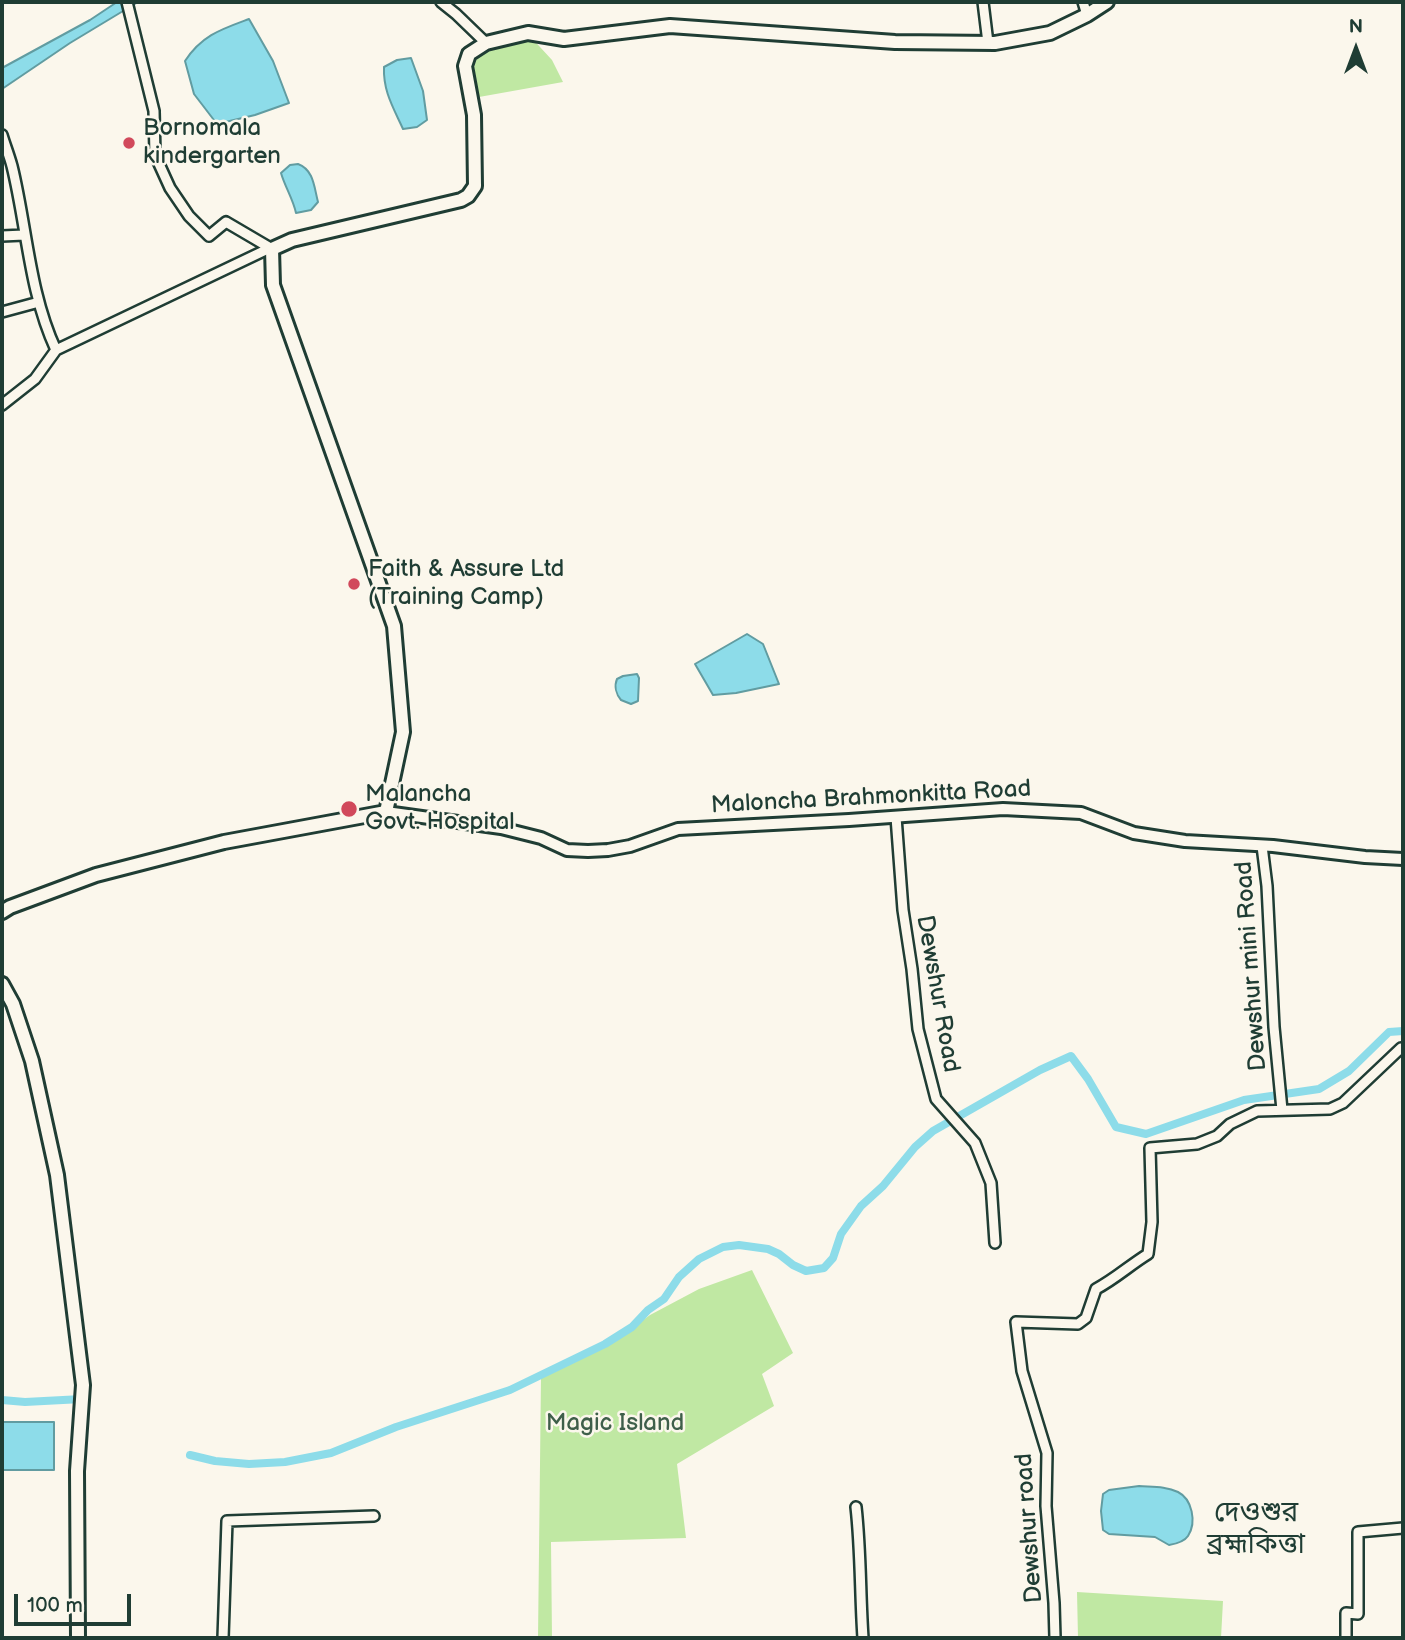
<!DOCTYPE html>
<html>
<head>
<meta charset="utf-8">
<style>
  body { margin:0 }
  #map { position:relative; width:1405px; height:1640px; overflow:hidden; background:#fbf7ec; font-family:"Balsamiq Sans",sans-serif }
  canvas { display:block }
  .frame { position:absolute; inset:0; border:4px solid #1f3d34; pointer-events:none }
  .north { position:absolute; left:1321px; top:14px; width:70px; height:70px; -webkit-text-stroke:5px #fbf7ec; paint-order:stroke; rotate:0deg; font-size:19px; font-weight:700; line-height:28px; text-align:center; color:#1f3d34 }
  .north::after { content:''; display:block; margin:auto; width:24px; height:32px; background:#1f3d34; clip-path:polygon(50% 0,100% 100%,50% 72%,0 100%) }
  .scale { position:absolute; left:14px; top:1594px; width:117px; height:32px; box-sizing:border-box; border:4px solid #1f3d34; border-top:0; padding-left:9px; font-size:21px; line-height:24px; white-space:nowrap; color:#1f3d34; -webkit-text-stroke:5px #fbf7ec; paint-order:stroke }
</style>
</head>
<body>
<div id="map">
<canvas width="1405" height="1640"></canvas>
<div class="frame"></div>
<div class="north">N</div>
<div class="scale">100 m</div>
</div>
<script>
const ctx = document.querySelector('canvas').getContext('2d');
ctx.lineJoin = 'round';
function fill(path, color) {
  ctx.fillStyle = color;
  ctx.fill(path, 'evenodd');
}
function strokePath(path, color, width, dash) {
  ctx.strokeStyle = color;
  ctx.lineWidth = width;
  ctx.lineCap = dash ? 'butt' : 'round';
  ctx.setLineDash(dash || []);
  ctx.stroke(path);
}
function label(font, color, halo, rows, align = 'center') {
  ctx.font = font + ' "Balsamiq Sans","Noto Sans Bengali",sans-serif';
  ctx.lineWidth = 5;
  ctx.setLineDash([]);
  ctx.textBaseline = 'middle';
  ctx.strokeStyle = halo;
  ctx.fillStyle = color;
  for (const [text, x, y, turn = 0] of rows) {
    ctx.save();
    ctx.translate(x, y);
    ctx.rotate((+turn || 0) * Math.PI / 180);
    ctx.textAlign = isNaN(turn) ? turn : align;
    if (halo) ctx.strokeText(text, 0, 0);
    ctx.fillText(text, 0, 0);
    ctx.restore();
  }
}
fill(new Path2D(`
  M528,34L552,60L563,82L479,97L474,67L478,55L487,44Z
  M752,1270L793,1353L762,1374L774,1406L677,1464L686,1538L551,1542L552,1638H538L541,1377L590,1354L617,1339L650,1315L699,1289Z
  M1077,1592L1223,1601L1221,1638H1078Z`), '#c0e8a3');
const water = new Path2D(`
  M117,2H138L70,43L2,89V68L90,20Z
  M249,19L273,61L289,103L255,115L217,124L194,94L185,61C202,35 222,29 249,19Z
  M411,58L423,91L427,120L417,127L403,129C393,107 383,91 384,67L397,60Z
  M298,164C314,170 314,187 318,202L311,210L296,213C293,199 285,187 281,173L290,165Z
  M747,634L763,644L779,684L736,693L713,695L695,664Z
  M637,674L639,678L638,701L631,704L621,700C616,694 614,686 617,679L623,676Z
  M2,1422H54V1470H2Z
  M1139,1486C1152,1487 1166,1486 1178,1492C1192,1499 1197,1522 1188,1536C1184,1542 1175,1544 1169,1545L1155,1537L1109,1534L1103,1530L1101,1511L1103,1494L1109,1490Z`);
fill(water, '#8ddce9');
strokePath(water, '#619ca1', 2);
strokePath(new Path2D(`
  M2,1400L25,1402L82,1399
  M190,1455L215,1461L249,1464L285,1462L331,1453L396,1427L510,1390L605,1344L632,1327L648,1310L664,1299L679,1277L699,1259L723,1247L739,1245L768,1249L779,1254L793,1265L806,1271L824,1268L833,1258L841,1234L861,1206L883,1186L915,1147L933,1131L1040,1070L1071,1056L1088,1079L1116,1127L1146,1134L1244,1100L1319,1089L1349,1071L1389,1032L1403,1031`), '#8ddce9', 8);
const minor = new Path2D(`
  M127,2L154,111L155,155L170,188L189,216L209,236L226,222L272,249
  M441,2L456,14L486,43
  M983,2L988,43
  M1083,2L1087,15
  M2,135C5,145 9,155 12,166C27,227 29,292 56,350
  M2,236L24,235
  M2,312L39,302
  M2,405L35,379L56,350L270,248
  M896,817L903,910L912,969L918,1029L936,1099L975,1143L991,1183L995,1243
  M1262,846L1267,886L1274,1027L1282,1110
  M856,1507C861,1551 860,1594 863,1638
  M223,1638L227,1521L374,1516
  M1055,1638L1054,1603L1046,1506L1047,1453L1022,1371L1016,1322L1078,1324L1086,1318L1096,1289C1115,1279 1130,1265 1148,1254L1152,1222L1150,1148L1197,1144L1217,1136L1230,1124L1257,1111L1330,1109L1343,1103L1401,1048H1403
  M1346,1638V1613L1358,1614V1532L1403,1528`);
const tertiary = new Path2D(`
  M386,812L501,828L541,838L567,850L588,851L608,850L630,846L678,829L849,820L1003,809L1081,813L1134,833L1185,841L1273,846L1365,857L1403,859`);
const secondary = new Path2D(`
  M2,912L10,907L96,875L224,842L386,812L403,732L394,626L273,285L272,249L292,240L461,200L468,196L475,186L474,115L465,66L469,54L486,43L528,33L564,39L670,26L895,42L995,43L1050,33L1087,15L1107,2
  M2,984L13,1004L32,1061L57,1175L83,1385L77,1471L78,1638`);
strokePath(minor, '#1f3d34', 14);
strokePath(tertiary, '#1f3d34', 16);
strokePath(secondary, '#1f3d34', 18);
strokePath(minor, '#fbf7ec', 9);
strokePath(tertiary, '#fbf7ec', 10);
strokePath(secondary, '#fbf7ec', 12);
for (const [x, y, r, color] of [
  [129,143,7,"#d1495b"],
  [354,584,7,"#d1495b"],
  [349,809,9,"#d1495b"]
]) {
  const dot = new Path2D();
  dot.arc(x, y, r, 0, 2 * Math.PI);
  ctx.fillStyle = color;
  ctx.fill(dot);
  strokePath(dot, '#fbf7ec', 2.5);
}
label('24px', '#1f3d34', '#fbf7ec', [
  ["Bornomala",143,129],
  ["kindergarten",143,157],
  ["Faith & Assure Ltd",368,570],
  ["(Training Camp)",368,598],
  ["Malancha",365,795],
  ["Govt. Hospital",365,823]
], 'left');
label('24px', '#1f3d34', '#fbf7ec', [
  ["Maloncha Brahmonkitta Road",871,798,-3],
  ["Dewshur mini Road",1252,966,-94],
  ["Dewshur Road",937,994,80],
  ["Dewshur road",1030,1528,-94]
]);
label('24px', '#3f5f4a', '#fbf7ec', [
  ["Magic Island",615,1424]
]);
label('28px', '#1f3d34', '#fbf7ec', [
  ["দেওশুর",1256,1514],
  ["ব্রহ্মকিত্তা",1256,1546]
]);
</script>
</body>
</html>
